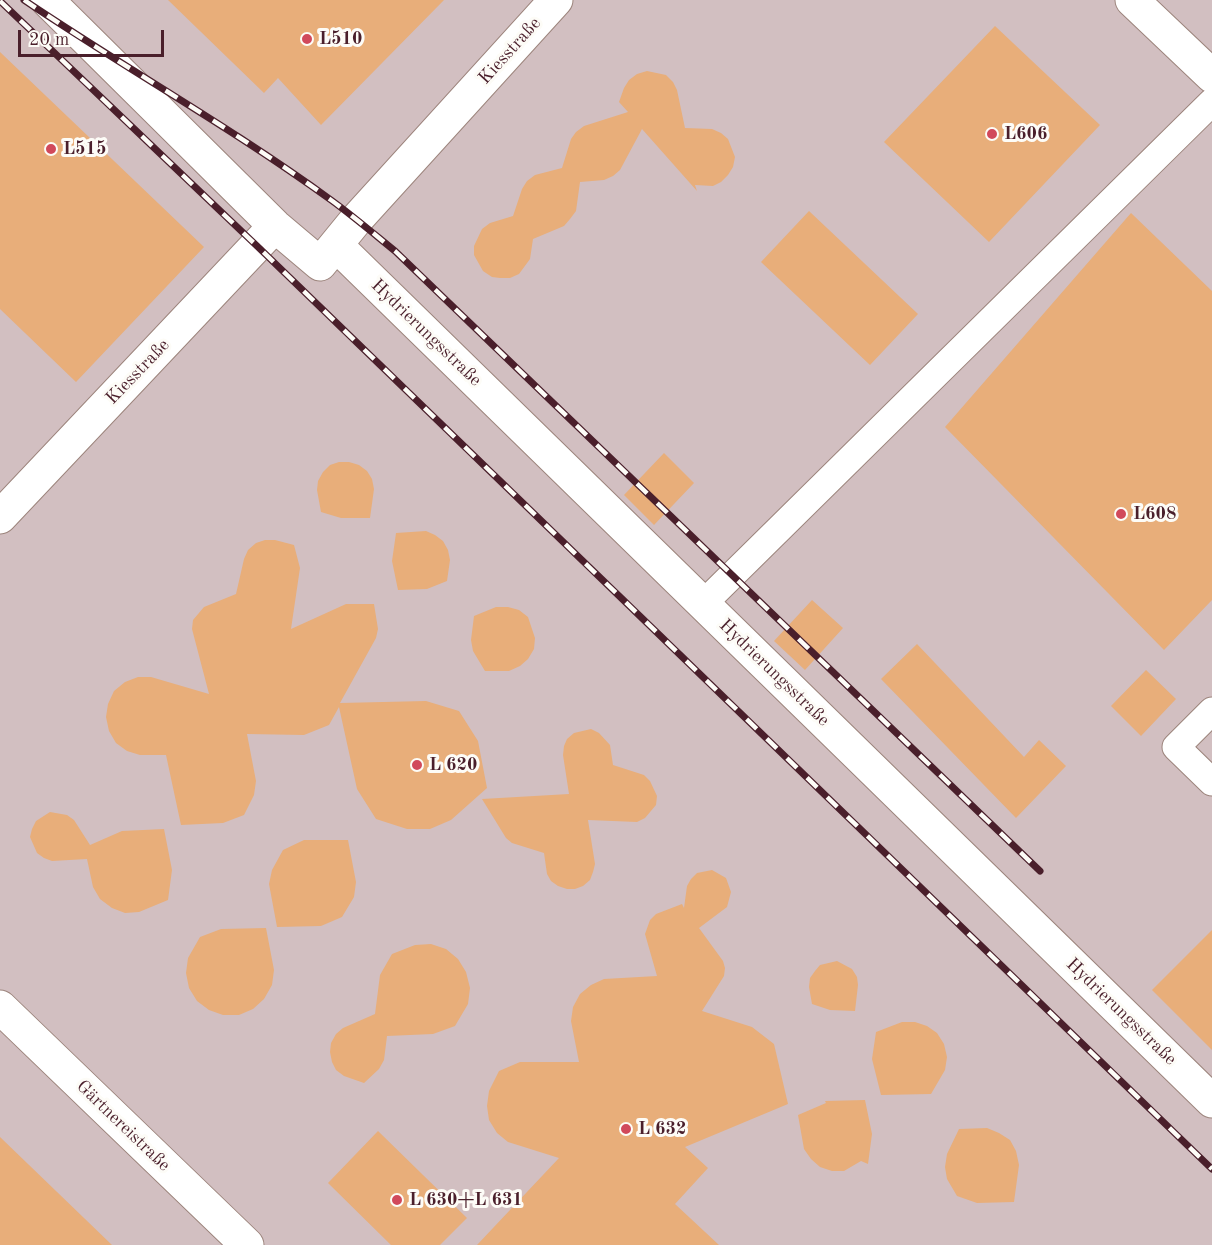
<!DOCTYPE html>
<html>
<head>
<meta charset="utf-8">
<style>
  body { margin:0 }
  #map { position:relative; width:1212px; height:1245px; overflow:hidden; background:#ede8cc; font-family:"Old Standard TT",serif }
  canvas { display:block }
  .scale { position:absolute; left:18px; top:30px; width:146px; height:27px; box-sizing:border-box; border:3px solid #4a1f2b; border-top:0; padding-left:8px; font-size:18px; line-height:21px; white-space:nowrap; color:#4a1f2b; -webkit-text-stroke:4px #fdfcf7; paint-order:stroke }
</style>
</head>
<body>
<div id="map">
<canvas width="1212" height="1245"></canvas>
<div class="scale">20 m</div>
</div>
<script>
const ctx = document.querySelector('canvas').getContext('2d');
ctx.lineJoin = 'round';
function fill(path, color) {
  ctx.fillStyle = color;
  ctx.fill(path, 'evenodd');
}
function strokePath(path, color, width, dash) {
  ctx.strokeStyle = color;
  ctx.lineWidth = width;
  ctx.lineCap = dash ? 'butt' : 'round';
  ctx.setLineDash(dash || []);
  ctx.stroke(path);
}
function label(font, color, halo, rows, align = 'center') {
  ctx.font = font + ' "Old Standard TT",serif';
  ctx.lineWidth = 6;
  ctx.setLineDash([]);
  ctx.textBaseline = 'middle';
  ctx.strokeStyle = halo;
  ctx.fillStyle = color;
  for (const [text, x, y, turn = 0] of rows) {
    ctx.save();
    ctx.translate(x, y);
    ctx.rotate((+turn || 0) * Math.PI / 180);
    ctx.textAlign = isNaN(turn) ? turn : align;
    if (halo) ctx.strokeText(text, 0, 0);
    ctx.fillText(text, 0, 0);
    ctx.restore();
  }
}
fill(new Path2D(`
  M0,0H1212V1245H0Z`), '#d2bfc1');
fill(new Path2D(`
  M168,0H444L321,125L278,78L264,93Z
  M995,26L1100,125L989,242L884,142Z
  M0,52L204,247L76,382L0,309Z
  M647,71L666,75L673,82L677,90L685,128L712,129L721,133L728,139L735,157L733,167L728,175L721,182L713,186L695,185L697,191L642,129L620,170L613,176L604,180L580,182L576,211L570,219L564,226L533,239L530,259L519,274L510,278H500L492,277L483,271L474,255V246L482,229L490,223L513,216L522,189L527,181L535,175L562,168L571,139L576,132L584,126L628,112L619,102L624,88L629,80L637,74Z
  M809,211L918,314L870,365L761,262Z
  M1131,213L1212,291V600L1164,650L945,427Z
  M664,453L694,483L654,525L624,495Z
  M339,462H349L359,465L367,471L372,479L374,489L370,518H341L321,512L317,490L318,481L323,472L330,465Z
  M426,531L435,535L443,541L448,550L450,560L447,581L427,589L398,590L392,561L396,533Z
  M265,540H275L294,545L300,568L291,629L346,604H374L378,629L376,638L340,703L426,701L459,711L478,741L487,788L451,820L430,829H407L376,819L357,789L339,707L329,725L304,735L247,734L256,781L254,795L244,815L223,823L181,825L166,755H140L127,751L116,743L109,731L106,717L108,704L114,691L125,682L138,677H151L209,694L192,629L193,620L204,607L236,594L244,559L248,550L256,543Z
  M812,600L843,628L805,670L774,641Z
  M496,607H508L519,610L528,617L535,638L534,649L528,659L520,666L509,671H485L473,651L471,640L474,616Z
  M917,644L1024,757L1039,740L1066,766L1016,818L881,679Z
  M1146,670L1176,699L1141,736L1111,706Z
  M591,729L599,733L610,745L613,765L644,775L650,781L657,796L656,805L645,818L637,822L588,820L595,864L593,872L590,880L583,886L575,889H567L558,886L551,881L547,874L544,853L512,843L506,838L482,799L569,794L563,755L564,746L567,739L574,733Z
  M50,812L67,815L74,820L90,845L122,831L164,829L172,870L168,900L139,912L125,913L112,908L100,899L93,887L87,859L52,861L44,858L37,853L30,837L32,829L36,821Z
  M304,840H348L356,882L354,897L342,917L321,926L277,927L269,884L272,870L283,850Z
  M712,870L726,878L731,892L727,907L699,928L723,961L725,968L724,976L702,1011L752,1027L774,1044L788,1104L685,1147L708,1168L675,1204L719,1245H477L559,1158L508,1142L497,1133L489,1120L487,1106L489,1091L499,1071L520,1062H579L571,1021L573,1007L580,994L591,985L604,979L657,976L645,934L650,920L656,914L682,904L684,908L687,886L691,879L697,873Z
  M266,928L274,970L272,985L264,999L253,1009L239,1015H223L209,1010L197,1001L189,988L186,973L188,958L200,937L221,929Z
  M1212,930V1050L1152,990Z
  M431,944L446,949L458,959L466,972L470,988L468,1004L455,1026L433,1034L387,1036L384,1060L379,1069L364,1083L344,1076L336,1070L332,1062L330,1052L331,1043L336,1034L343,1028L375,1014L380,975L392,954L415,945Z
  M837,961L852,969L857,977L858,985L855,1011L830,1010L812,1004L809,987L810,978L815,971L820,965Z
  M902,1022H915L927,1026L937,1033L944,1044L947,1057L945,1070L931,1094L881,1095L872,1059L876,1032Z
  M865,1100L872,1134L868,1164L861,1161L844,1171H832L820,1167L811,1159L804,1149L798,1115L826,1103L825,1101Z
  M987,1128L999,1133L1010,1140L1016,1151L1019,1165L1014,1202L977,1203L957,1196L947,1179L945,1167L947,1154L959,1129Z
  M378,1131L467,1218L440,1245H391L328,1183Z
  M0,1137L112,1245H0Z`), '#e8ae7a');
const lane = new Path2D(`
  M703,604L1212,102
  M1212,711L1176,747L1212,782`);
const street = new Path2D(`
  M47,0L275,226L320,264L356,220L556,0
  M1132,0L1212,76
  M336,245L1212,1101
  M0,517L275,226
  M0,1007L247,1245`);
strokePath(lane, '#9c847c', 29);
strokePath(street, '#9c847c', 35);
strokePath(lane, '#fff', 27);
strokePath(street, '#fff', 33);
const rail = new Path2D(`
  M24,0C125,68 232,128 331,200C353,216 374,234 395,251L1040,871
  M0,1L257,246L1212,1169`);
strokePath(rail, '#4a1f2b', 7);
strokePath(rail, '#fdfcf7', 4.5, [14]);
for (const [x, y, r, color] of [
  [307,39,6,"#d1495b"],
  [992,134,6,"#d1495b"],
  [51,149,6,"#d1495b"],
  [1121,514,6,"#d1495b"],
  [417,765,6,"#d1495b"],
  [626,1129,6,"#d1495b"],
  [397,1200,6,"#d1495b"]
]) {
  const dot = new Path2D();
  dot.arc(x, y, r, 0, 2 * Math.PI);
  ctx.fillStyle = color;
  ctx.fill(dot);
  strokePath(dot, '#fdfcf7', 2);
}
label('bold 18px', '#4a1f2b', '#fdfcf7', [
  ["L510",319,39],
  ["L606",1004,134],
  ["L515",63,149],
  ["L608",1133,514],
  ["L 620",429,765],
  ["L 632",638,1129],
  ["L 630+L 631",409,1200]
], 'left');
label('18px', '#4a1f2b', '#fdfcf7', [
  ["Kiesstraße",510,51,-48],
  ["Hydrierungsstraße",426,333,44],
  ["Kiesstraße",138,372,-46],
  ["Hydrierungsstraße",774,673,44],
  ["Hydrierungsstraße",1121,1012,44],
  ["Gärtnereistraße",123,1126,44]
]);
</script>
</body>
</html>
